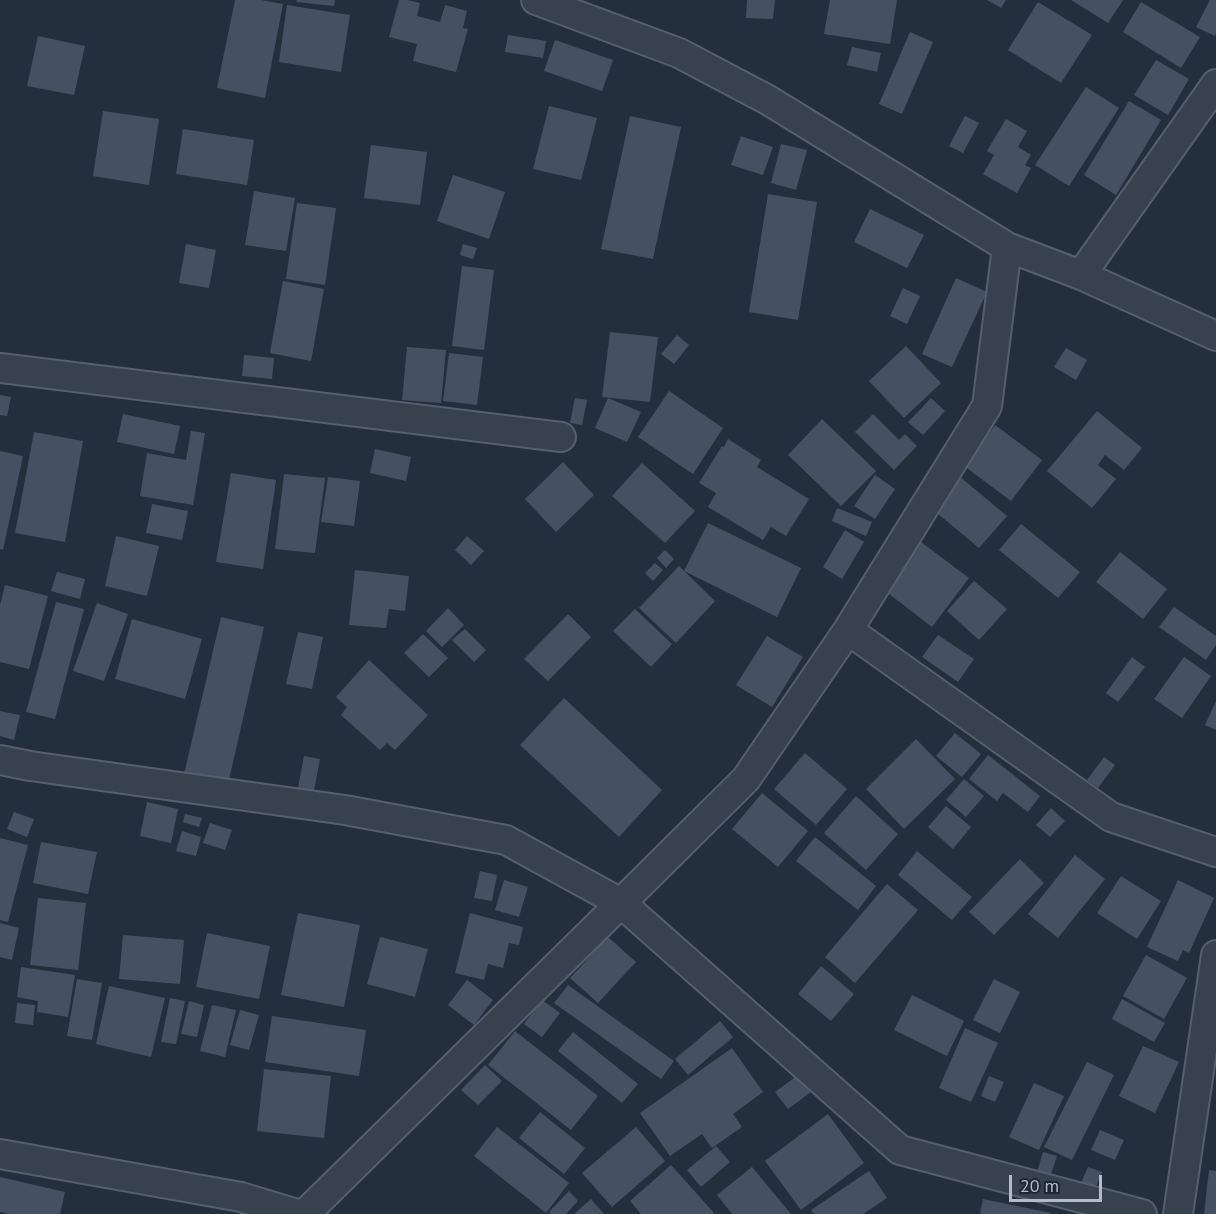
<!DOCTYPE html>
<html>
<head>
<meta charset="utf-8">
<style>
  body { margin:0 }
  #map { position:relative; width:1216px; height:1214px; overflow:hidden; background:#242f3e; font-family:"PT Sans",sans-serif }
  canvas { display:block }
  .scale { position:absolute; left:1009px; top:1175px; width:93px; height:27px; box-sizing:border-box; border:3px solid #b4bcc9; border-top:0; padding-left:8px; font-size:18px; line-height:21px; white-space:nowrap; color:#b4bcc9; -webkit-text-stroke:4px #1d2633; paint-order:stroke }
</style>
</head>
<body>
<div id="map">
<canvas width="1216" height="1214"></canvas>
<div class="scale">20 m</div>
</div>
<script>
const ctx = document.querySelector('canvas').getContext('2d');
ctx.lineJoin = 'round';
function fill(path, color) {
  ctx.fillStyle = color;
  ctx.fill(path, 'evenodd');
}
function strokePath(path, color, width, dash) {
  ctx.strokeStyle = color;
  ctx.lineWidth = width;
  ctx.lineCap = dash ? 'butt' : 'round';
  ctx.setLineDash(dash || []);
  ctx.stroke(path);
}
fill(new Path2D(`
  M235,0H261L283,4L265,98L217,88Z
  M297,0H335L334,6L296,2Z
  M399,0H407L420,3L417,16L440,22L445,5L467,11L463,28L468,29L456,72L413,61L417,44L389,37Z
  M747,0H775L773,19L746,18Z
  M830,0H897L890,44L824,34Z
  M987,0H1006L1001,8Z
  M1071,0H1123L1108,23Z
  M1210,0H1216V33L1215,36L1196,27Z
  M1038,2L1092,35L1061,83L1008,50Z
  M1141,2L1200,37L1181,68L1123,32Z
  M287,5L350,15L341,72L279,62Z
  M910,32L933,42L902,114L879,104Z
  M508,35L546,41L543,58L505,52Z
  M38,36L85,46L74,95L27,86Z
  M555,40L613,60L602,91L544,71Z
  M852,47L881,53L877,72L847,65Z
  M1156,60L1189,79L1168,115L1134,95Z
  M1086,87L1119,108L1069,186L1035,165Z
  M1129,101L1161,120L1116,195L1084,175Z
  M549,106L597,118L581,180L533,169Z
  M103,111L159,119L149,185L93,176Z
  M630,116L681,127L653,259L601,249Z
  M965,116L979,123L963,153L949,146Z
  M1006,119L1027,131L1018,147L1031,155L1025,165L1031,168L1017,193L983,174L994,155L987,151Z
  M183,129L254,140L247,185L176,174Z
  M741,136L773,147L763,175L731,165Z
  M781,144L807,150L796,190L771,183Z
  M371,145L427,152L420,205L364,198Z
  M453,175L505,192L489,239L437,221Z
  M254,191L295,198L286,251L245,245Z
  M768,194L817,202L798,320L749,312Z
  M297,203L336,208L325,285L286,279Z
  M870,209L924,235L907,268L854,242Z
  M186,244L216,250L209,288L179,283Z
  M463,244L477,248L473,259L460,255Z
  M462,266L494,270L484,350L452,346Z
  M956,278L987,292L952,367L922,354Z
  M283,281L324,289L311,361L270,353Z
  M903,288L920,296L907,324L890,316Z
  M610,332L658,337L650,402L602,397Z
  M677,335L689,345L674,364L661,354Z
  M906,346L941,383L904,418L869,381Z
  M407,347L446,350L441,403L402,400Z
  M1066,348L1087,360L1076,380L1054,367Z
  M449,353L483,357L477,405L443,401Z
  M244,355L274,358L272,379L242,376Z
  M669,391L723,428L693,474L638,437Z
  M0,395L11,397L7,416L0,415Z
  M575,398L587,400L582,425L570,423Z
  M608,398L641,412L627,442L595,428Z
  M931,398L945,411L923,435L908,422Z
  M1097,411L1142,448L1124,470L1105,455L1098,465L1116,479L1092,508L1047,471Z
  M123,414L180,426L174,454L117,442Z
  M873,414L899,440L905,434L917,446L894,470L855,432Z
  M822,419L876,471L841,506L788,455Z
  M995,425L1042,460L1011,501L964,466Z
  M191,431L205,433L193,505L140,496L147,453L186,460Z
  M34,432L83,441L65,542L15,533Z
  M728,439L761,460L757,467L809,499L786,536L771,527L763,540L708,507L716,493L699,483L722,446L724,447Z
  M375,449L411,457L406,481L370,473Z
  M0,451L23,456L3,550L0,549Z
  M563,462L594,495L556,532L525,499Z
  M642,463L695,511L665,543L612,496Z
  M231,473L276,480L263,569L216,562Z
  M284,474L325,478L315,553L275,549Z
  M875,475L895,489L875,519L854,506Z
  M959,476L1007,516L979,548L931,508Z
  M328,477L360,481L354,526L321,522Z
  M152,504L188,511L182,540L146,533Z
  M837,508L872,522L866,536L832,521Z
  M708,523L801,568L777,617L684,571Z
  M1021,524L1080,572L1058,598L999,550Z
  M845,530L864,542L842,579L823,567Z
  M116,536L159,546L147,596L105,586Z
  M467,536L484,551L471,565L455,550Z
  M921,542L969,578L932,627L884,590Z
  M665,550L674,559L666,568L657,558Z
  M1120,552L1167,589L1143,619L1096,582Z
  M655,563L663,570L653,581L645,573Z
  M679,566L715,601L676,643L639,608Z
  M355,570L409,576L405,611L389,609L386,628L349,625Z
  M57,572L85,579L80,599L51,591Z
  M974,581L1007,609L979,640L947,611Z
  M5,585L48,596L29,669L0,662V605Z
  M56,602L84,609L55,719L26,712Z
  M97,603L128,614L104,681L73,671Z
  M1174,607L1216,636V645L1206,660L1159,627Z
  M448,608L464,625L442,647L426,631Z
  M635,609L672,644L651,667L613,631Z
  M568,614L591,637L548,681L524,659Z
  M221,617L264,627L228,784L184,774Z
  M132,619L202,639L185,699L115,679Z
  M465,629L486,650L474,662L452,640Z
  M298,632L323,637L312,689L286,684Z
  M423,634L448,658L429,677L404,653Z
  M938,635L974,659L958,682L922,657Z
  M767,636L803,657L772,707L736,685Z
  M1132,657L1145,667L1118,702L1106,693Z
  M1184,657L1211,676L1182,718L1154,699Z
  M369,660L428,715L395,750L387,743L380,750L341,715L347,707L336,697Z
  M564,698L662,790L619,837L520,745Z
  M1216,701V730L1205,725Z
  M0,711L20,715L14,740L0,736Z
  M955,733L981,754L962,777L936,756Z
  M916,739L955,779L904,829L866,789Z
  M805,753L847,789L816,825L774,789Z
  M988,755L1040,796L1028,812L1003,793L997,801L969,779Z
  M304,756L320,759L313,796L297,793Z
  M1104,757L1115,765L1098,788L1087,780Z
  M964,779L984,796L966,817L946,800Z
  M762,793L808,831L778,867L732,829Z
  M856,796L898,834L866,870L824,833Z
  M147,802L178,809L171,843L140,836Z
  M946,806L971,827L953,849L928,827Z
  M1051,808L1065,821L1050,837L1036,825Z
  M14,812L34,819L27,837L7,829Z
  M185,814L202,818L199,827L183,822Z
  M210,823L232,830L225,850L203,843Z
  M182,831L201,837L196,856L176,851Z
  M815,837L876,886L858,910L796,861Z
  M0,838L28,845L8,922L0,920Z
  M41,842L97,852L88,894L33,883Z
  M917,851L972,897L952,920L898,875Z
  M1075,855L1105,879L1058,938L1028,914Z
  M1020,859L1044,883L994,935L969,912Z
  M480,871L497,875L492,901L474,898Z
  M1121,876L1161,901L1137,939L1097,913Z
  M504,880L528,887L519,917L495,910Z
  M1178,880L1214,898L1189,953L1183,950L1178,961L1147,947Z
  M887,884L918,910L855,983L825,957Z
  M38,898L86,903L78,970L30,965Z
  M298,913L360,925L344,1007L281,995Z
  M470,913L523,927L519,945L509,943L503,968L488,964L484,980L455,973Z
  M0,923L19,928L12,960L0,957Z
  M207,933L270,946L259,999L196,987Z
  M123,935L184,940L180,984L119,979Z
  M380,937L428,949L415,997L367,984Z
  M608,937L636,962L598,1003L570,978Z
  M1146,955L1187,978L1164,1019L1123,996Z
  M821,966L854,994L831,1021L798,994Z
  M21,967L75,975L68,1017L37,1012L38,1001L17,997Z
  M77,979L102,983L92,1040L67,1036Z
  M994,979L1020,992L1000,1033L973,1020Z
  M467,980L493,1000L474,1025L448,1005Z
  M568,985L674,1061L661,1079L554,1003Z
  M109,986L165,998L151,1057L96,1044Z
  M912,995L964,1021L947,1056L894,1030Z
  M170,998L185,1001L176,1044L161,1042Z
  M1122,999L1165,1023L1154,1042L1112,1019Z
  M542,1000L560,1013L542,1037L524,1024Z
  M189,1001L204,1005L197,1037L181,1034Z
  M17,1003L35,1005L33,1025L15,1023Z
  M212,1005L236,1010L225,1057L200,1051Z
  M240,1010L259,1015L249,1050L230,1045Z
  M272,1016L366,1030L359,1076L265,1062Z
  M720,1021L733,1037L688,1075L675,1059Z
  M965,1028L998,1043L971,1102L939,1088Z
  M515,1031L598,1096L571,1130L488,1065Z
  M573,1032L638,1084L622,1103L558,1051Z
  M1143,1046L1179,1062L1155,1113L1119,1096Z
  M732,1048L763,1092L733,1114L742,1127L712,1148L702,1134L670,1156L640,1113Z
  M1087,1062L1114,1075L1072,1160L1044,1147Z
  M485,1065L502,1081L478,1105L461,1090Z
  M264,1069L331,1076L324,1138L257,1131Z
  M798,1075L811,1092L788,1109L775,1092Z
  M989,1076L1004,1082L995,1102L981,1096Z
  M1034,1083L1064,1096L1039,1150L1009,1137Z
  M540,1112L585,1148L564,1174L519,1138Z
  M828,1114L864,1163L801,1210L765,1161Z
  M497,1127L569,1183L546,1213L474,1156Z
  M636,1127L665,1161L612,1207L582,1173Z
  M1100,1130L1124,1140L1115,1160L1091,1150Z
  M716,1146L730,1162L701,1187L687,1170Z
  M1043,1152L1057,1156L1050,1177L1037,1172Z
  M671,1165L715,1214H641L630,1201Z
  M752,1167L791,1214H732L717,1195Z
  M1088,1167L1102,1172L1095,1189L1081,1183Z
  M1209,1170L1216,1171V1214H1204Z
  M869,1171L887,1198L863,1214H814L811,1210Z
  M0,1177L65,1192L60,1214H10L0,1212Z
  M569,1191L578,1201L566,1214H551L549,1212Z
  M591,1199L604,1214H574Z
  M983,1199L1051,1213V1214H980Z`), '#455162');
const street = new Path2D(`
  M536,0L679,53L768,100L1007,247L1081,275L1216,336
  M1081,275L1216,84
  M0,368L561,437
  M848,630L1111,817L1216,852
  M0,760L30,766L345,810L506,840L621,903L900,1150L1142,1214
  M0,1154L241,1197L297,1214
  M305,1214L621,903L746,779L848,630L987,406L1007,247
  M1178,1214L1216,955`);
strokePath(street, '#565f6c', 32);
strokePath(street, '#38414e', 28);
</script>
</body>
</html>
